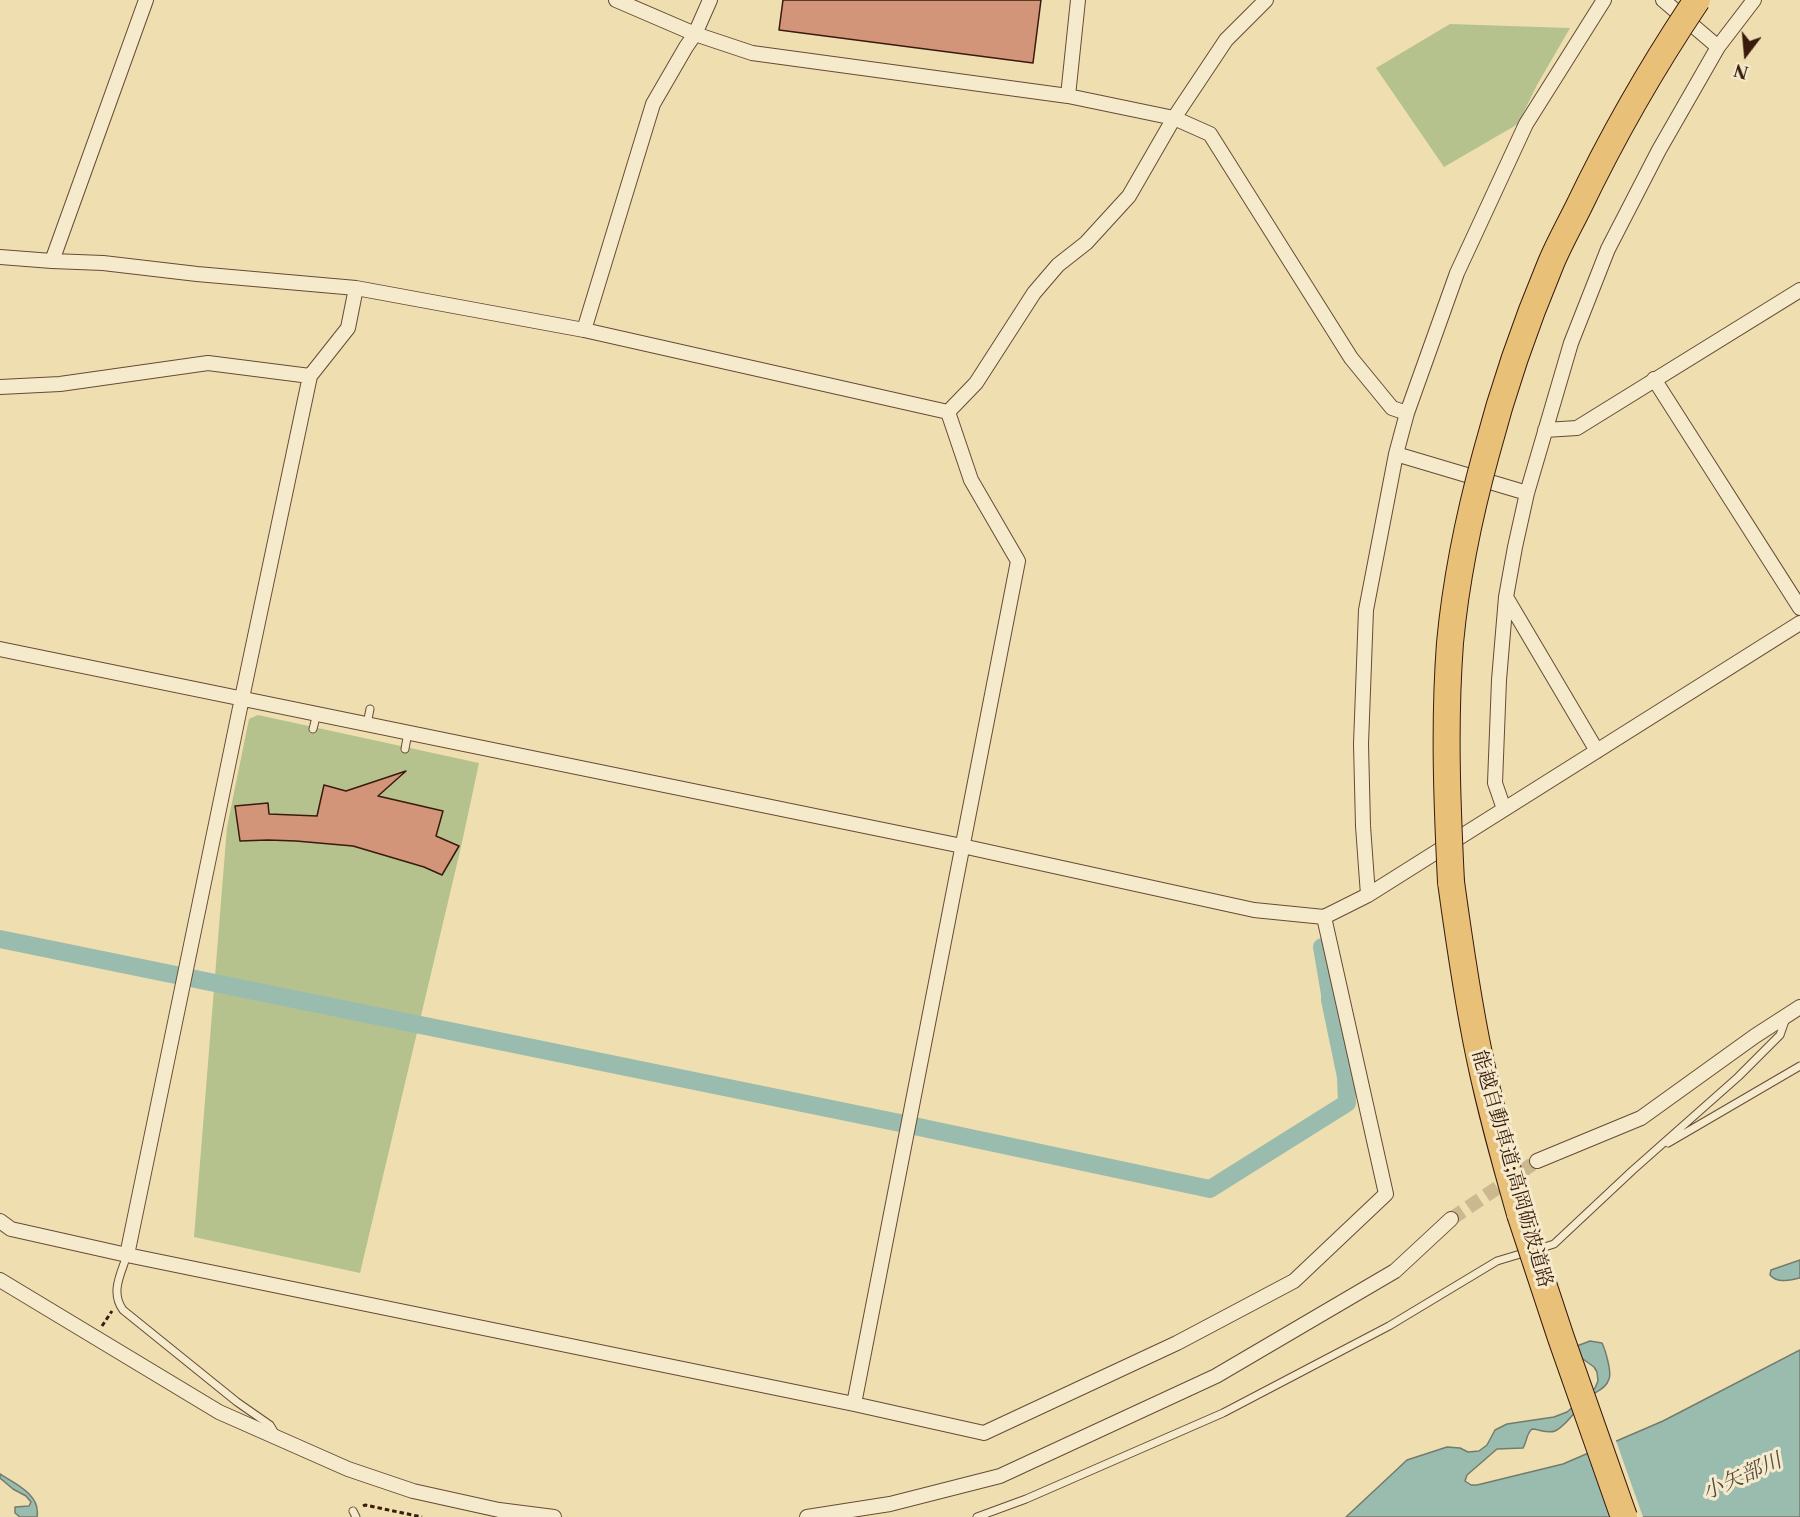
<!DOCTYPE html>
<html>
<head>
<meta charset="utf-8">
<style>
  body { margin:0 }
  #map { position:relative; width:1800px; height:1517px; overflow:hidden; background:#efdfb0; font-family:"Libre Caslon Text",serif }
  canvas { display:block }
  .north { position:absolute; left:1716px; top:24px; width:60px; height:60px; -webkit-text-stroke:4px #f5eacc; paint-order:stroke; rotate:196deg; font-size:16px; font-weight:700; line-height:24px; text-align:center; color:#391a0d }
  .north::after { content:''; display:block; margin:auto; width:21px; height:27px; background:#391a0d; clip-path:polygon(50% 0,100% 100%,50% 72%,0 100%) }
</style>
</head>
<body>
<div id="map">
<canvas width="1800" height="1517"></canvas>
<div class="north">N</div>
</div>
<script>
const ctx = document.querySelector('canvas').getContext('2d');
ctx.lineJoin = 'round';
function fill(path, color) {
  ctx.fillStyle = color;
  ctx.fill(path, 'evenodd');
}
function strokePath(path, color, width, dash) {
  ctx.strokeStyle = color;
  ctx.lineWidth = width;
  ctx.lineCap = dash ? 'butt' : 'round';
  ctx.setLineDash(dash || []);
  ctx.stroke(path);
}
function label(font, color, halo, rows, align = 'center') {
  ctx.font = font + ' "Libre Caslon Text","Noto Serif JP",serif';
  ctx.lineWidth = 6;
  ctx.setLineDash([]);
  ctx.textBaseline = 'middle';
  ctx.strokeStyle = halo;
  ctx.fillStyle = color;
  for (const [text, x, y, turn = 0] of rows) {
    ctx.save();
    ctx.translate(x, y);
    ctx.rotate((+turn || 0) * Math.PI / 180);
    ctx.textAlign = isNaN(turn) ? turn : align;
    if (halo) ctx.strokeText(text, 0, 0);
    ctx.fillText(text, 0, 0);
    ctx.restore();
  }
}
fill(new Path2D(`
  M1450,24L1570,28L1537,85L1518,124L1444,167L1376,68Z
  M258,715L479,763L461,847L360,1273L194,1237L227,827L249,719Z`), '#b5c28e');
const water = new Path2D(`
  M1800,1260V1278C1789,1280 1778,1284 1770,1275L1771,1270Z
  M1590,1341L1602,1343C1605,1349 1612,1372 1609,1379C1606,1389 1596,1391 1589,1397C1578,1406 1567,1426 1555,1431C1547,1434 1539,1429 1532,1429C1526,1434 1527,1442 1523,1448L1497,1449L1467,1475L1465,1481L1471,1485H1477L1563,1464L1663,1421L1800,1350V1517H1346L1407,1460L1447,1447L1460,1448L1468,1452L1479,1451L1487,1445L1495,1430L1507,1424L1554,1417L1567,1412L1595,1388L1598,1381L1597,1372L1594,1367L1569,1349Z
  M0,1474C16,1484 41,1495 37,1517H20L15,1513V1507L29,1506L31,1502L26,1496L13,1489L0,1478Z`);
fill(water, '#9abcaf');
strokePath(water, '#737b6e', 1.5);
fill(new Path2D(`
  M1615,1438L1643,1517H1610L1586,1450Z`), '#efdfb0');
strokePath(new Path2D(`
  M0,939L900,1123L1210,1189L1347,1103L1346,1077L1330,1000V994L1322,947`), '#9abcaf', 18);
const building = new Path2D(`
  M783,0H1041L1033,63L779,30Z
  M406,771L378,796L443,811L436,836L459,846L442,875L424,867L353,846L296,841L268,840L240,841L235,806L268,803L269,814L317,816L324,785L346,791Z`);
fill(building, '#d2957a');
strokePath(building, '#391a0d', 1.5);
strokePath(new Path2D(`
  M1451,1219L1537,1161`), '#cbb88f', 14, [14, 7]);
const service = new Path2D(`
  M367,724L370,709
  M313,729L317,713
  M405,749L408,732
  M1668,1143L1800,1066
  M1538,1249L1554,1244L1633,1170L1738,1077L1780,1035L1786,1018
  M127,1255C121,1274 110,1292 123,1310L237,1402L270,1425L276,1435
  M353,1511L356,1517
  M977,1517L1026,1499L1223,1413L1389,1326L1497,1261L1527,1252`);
const minor = new Path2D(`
  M616,0L695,34L752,53L1068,96L1174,118L1210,134L1351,358L1392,408L1407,413
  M1663,0L1718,47
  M1068,96L1078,0
  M0,257L52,261L103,263L197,274L356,288L584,330L948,412
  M52,261L146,0
  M584,330L653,104L686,47L695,34L710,0
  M1654,379L1800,608
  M0,387L60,384L208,363L310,376L348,328L356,288
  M948,412L976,383L1034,293L1058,265L1086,243L1129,196L1174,118L1226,40L1266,0
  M1545,430L1577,428L1800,290
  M1396,454L1527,493
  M1506,597L1597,751
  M0,649L962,846L1254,910L1324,917L1368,895L1800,623
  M1504,809L1495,783L1499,680L1506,597L1515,547L1527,493L1571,343L1608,249L1659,150L1718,47L1754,0
  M1368,895L1363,826L1361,744L1366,610L1396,454L1407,413L1457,273L1526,124L1604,0
  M1537,1161L1641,1118L1755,1036L1800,1007
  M0,1221L11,1229L127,1255L854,1404L984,1433L1177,1343L1294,1281L1386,1194L1324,917
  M127,1255L242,698L310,376
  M0,1280L219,1412L348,1469L413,1491L499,1510L554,1517
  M854,1404C910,1123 962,842 1018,561L971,480L948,412
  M807,1517L890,1504L1000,1476L1216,1376L1395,1271L1451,1219`);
const motorway = new Path2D(`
  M1451,882C1459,940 1467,997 1479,1054C1490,1108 1505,1161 1520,1214`);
strokePath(service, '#664b36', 9);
strokePath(minor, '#664b36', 16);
strokePath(motorway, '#391a0d', 28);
strokePath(new Path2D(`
  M102,1326L112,1311
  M363,1506L365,1505L422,1517`), '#391a0d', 3, [4.5, 3]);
strokePath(service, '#f5eacc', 7);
strokePath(minor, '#f5eacc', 14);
strokePath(motorway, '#e8c078', 26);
const motorwayBridge = new Path2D(`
  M1451,882C1447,802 1444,723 1450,643C1456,579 1469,516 1486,454C1503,389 1525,325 1551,263C1559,244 1569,226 1578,208C1613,135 1652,67 1697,0
  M1520,1214L1561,1338L1624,1517`);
strokePath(motorwayBridge, '#391a0d', 28, []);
strokePath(motorwayBridge, '#e8c078', 26);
label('20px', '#391a0d', '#f5eacc', [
  ["能越自動車道;高岡砺波道路",1512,1169,74]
]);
label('italic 21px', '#564b3e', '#f5eacc', [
  ["小矢部川",1742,1477,-24]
]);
</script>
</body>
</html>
